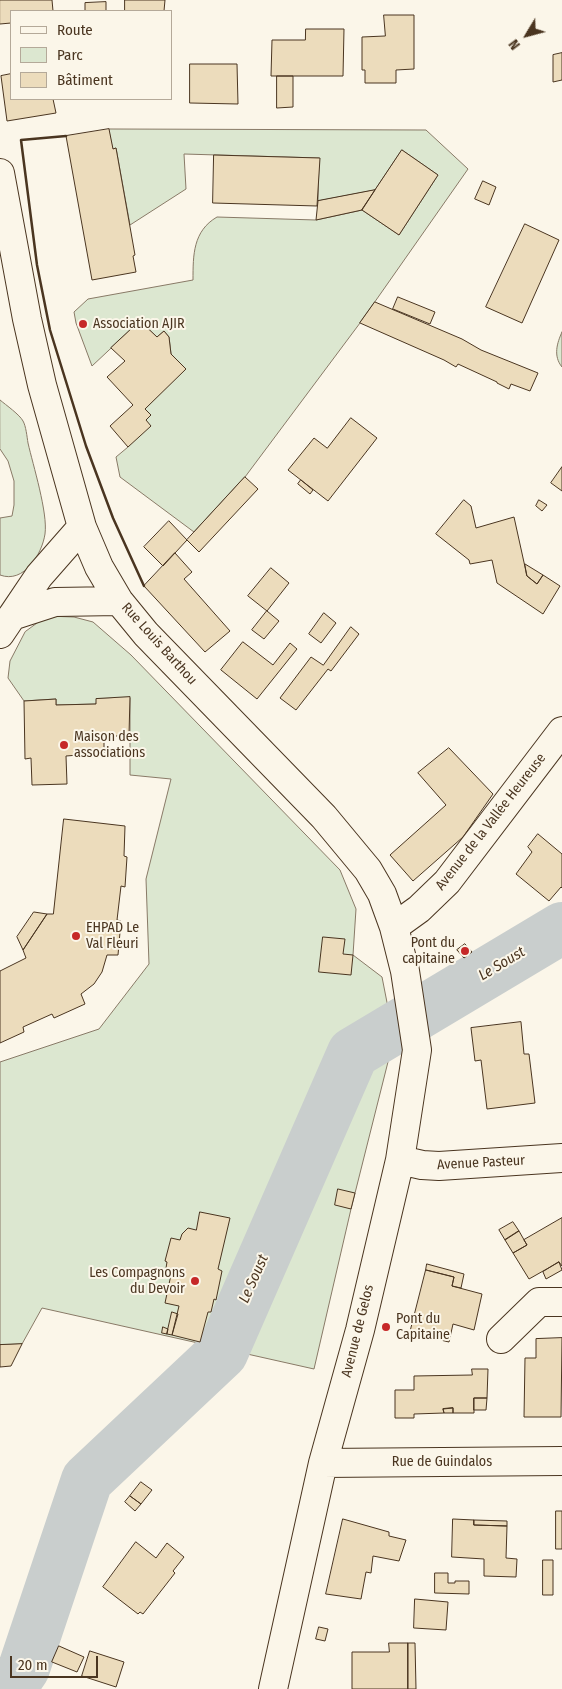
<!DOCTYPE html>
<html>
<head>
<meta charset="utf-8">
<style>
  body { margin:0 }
  #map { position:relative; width:562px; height:1689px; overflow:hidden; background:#fbf6e9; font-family:"Fira Sans Condensed",sans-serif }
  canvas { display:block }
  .legend { position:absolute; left:10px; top:10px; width:162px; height:90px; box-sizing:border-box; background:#fbf6e9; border:1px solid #b4a999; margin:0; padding:6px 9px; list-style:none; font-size:15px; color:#4a3520 }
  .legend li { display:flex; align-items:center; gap:10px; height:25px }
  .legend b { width:25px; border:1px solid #b4a999 }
  .north { position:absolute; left:502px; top:10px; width:50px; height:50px; -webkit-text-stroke:4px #fbf6e9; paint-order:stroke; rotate:233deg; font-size:14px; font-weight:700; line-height:20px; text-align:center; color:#4a3520 }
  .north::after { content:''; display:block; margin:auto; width:18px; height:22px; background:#4a3520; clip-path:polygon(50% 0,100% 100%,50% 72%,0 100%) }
  .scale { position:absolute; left:10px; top:1656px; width:88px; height:22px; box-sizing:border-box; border:2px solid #4a3520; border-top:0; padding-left:6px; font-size:15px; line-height:18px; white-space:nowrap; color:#4a3520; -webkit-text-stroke:4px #fbf6e9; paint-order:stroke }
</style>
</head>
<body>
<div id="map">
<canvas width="562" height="1689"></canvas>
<ul class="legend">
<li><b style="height:6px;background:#fbf6e9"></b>Route</li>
<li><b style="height:14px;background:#dce7d0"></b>Parc</li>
<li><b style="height:14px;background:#ecdcbc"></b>Bâtiment</li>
</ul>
<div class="north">N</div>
<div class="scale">20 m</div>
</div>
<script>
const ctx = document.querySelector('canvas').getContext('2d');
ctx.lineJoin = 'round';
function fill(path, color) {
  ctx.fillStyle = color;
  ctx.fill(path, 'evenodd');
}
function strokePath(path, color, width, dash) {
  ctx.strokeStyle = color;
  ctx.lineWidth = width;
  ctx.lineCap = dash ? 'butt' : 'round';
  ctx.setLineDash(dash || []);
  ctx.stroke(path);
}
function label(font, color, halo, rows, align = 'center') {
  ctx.font = font + ' "Fira Sans Condensed",sans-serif';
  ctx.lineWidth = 4;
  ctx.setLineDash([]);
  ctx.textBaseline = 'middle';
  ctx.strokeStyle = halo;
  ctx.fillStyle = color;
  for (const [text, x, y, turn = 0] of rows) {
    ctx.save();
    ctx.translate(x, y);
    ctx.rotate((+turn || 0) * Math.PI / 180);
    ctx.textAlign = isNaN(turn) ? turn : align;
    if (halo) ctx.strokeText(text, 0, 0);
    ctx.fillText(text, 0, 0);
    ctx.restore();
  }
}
const green = new Path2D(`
  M109,129L426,130L468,169L360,323L245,477L194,532L120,477L116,457L128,447L146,420L151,415L145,409L185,369L171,354L169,337L164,331L157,337L140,321L92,366L76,323L74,312L88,299L193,280C193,255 193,231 217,217L316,220L362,210L399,235L438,175L402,150L375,190L318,201L319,158L184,154L186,189L130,225L116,148L113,149Z
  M562,332V367C553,356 557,343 562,332Z
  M0,400C6,405 20,415 23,421C26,426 27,437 28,443C33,465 48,513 45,534C42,554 24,584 0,575V518L12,516L14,505V481L8,461L0,449Z
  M47,616L74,617L93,622L131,655L340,870L356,909L353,955L382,977L394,1038L351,1209L314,1369L42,1308L22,1344L0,1345V1062L99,1029L149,964L146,879L171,779L130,775V698L97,699L96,704L56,705V699L24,701L8,678L10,661L25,632Z`);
fill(green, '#dce7d0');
strokePath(green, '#887966', 1);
strokePath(new Path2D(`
  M10,1689L24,1668L87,1480L222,1353L353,1053L562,928`), '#c9cecd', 52);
const building = new Path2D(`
  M0,0H52L53,11H11V23L0,24Z
  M125,0H165L164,11H125Z
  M106,2V11H85V3Z
  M384,15H414V69L396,70V83H365V70H362V37L385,36Z
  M306,29H344L343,76H271L272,40H305Z
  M562,53V80L553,82V55Z
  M190,64H237L238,104L190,103Z
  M11,74V99H53L56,113L7,121L1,76Z
  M277,76H293V107L277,108Z
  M109,129L113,149L116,148L135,255L133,256L136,272L92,280L66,136Z
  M402,150L438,175L399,235L362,210Z
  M214,155L320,158L317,206L213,203Z
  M483,181L496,187L489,205L475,199Z
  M375,190L362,210L316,220L318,201Z
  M525,224L559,240L522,323L486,307Z
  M398,297L435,312L430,324L393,309Z
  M375,302L462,339L481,350L538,373L530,391L511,384L509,389L497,383V382L458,364L456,367L444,360L360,323Z
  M140,321L157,337L164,331L169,337L171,354L186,369L145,409L151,415L146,420L151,426L128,447L110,426L133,405L107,377L125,361L111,348Z
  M351,418L377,438L328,501L288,470L314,438L327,448Z
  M562,467V491L551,483Z
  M245,477L258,489L199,552L187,540Z
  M301,480L313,490L310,494L298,484Z
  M464,500L471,506L476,528L514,517L527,576L537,584L543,575L560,586L543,614L497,583L492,560L470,564L469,560L436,534Z
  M539,500L547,505L542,511L536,506Z
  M169,521L187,540L163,566L144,547Z
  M175,553L192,572L184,579L230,631L205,652L144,586Z
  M525,564L543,575L537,584L527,576Z
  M271,568L289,583L267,611L248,596Z
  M267,611L279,621L264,639L252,630Z
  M324,613L336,623L321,643L309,634Z
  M351,627L359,634L331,671L328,669L296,710L280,698L311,657L323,665Z
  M243,642L273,665L290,643L297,649L257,699L221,670Z
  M130,697L129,735L104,737V753L66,756L67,784L32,785L31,758L25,759L24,701L56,699V705L96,704V699Z
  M449,748L493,794L463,837L413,881L390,855L446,805L418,773Z
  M64,819L125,826L124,856L127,857L125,887L121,886L117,920L121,921L118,955H107L102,972L94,984L81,994L85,1004L54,1018L52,1014L23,1027L24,1032L0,1043V971L26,958L23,950L47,914H53Z
  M538,834L562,854V888L561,887L549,901L516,874L532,852L528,847Z
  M34,912L47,914L23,950L17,937Z
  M323,937L345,939L343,954L353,955L351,975L319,972Z
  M465,944L472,952L464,958L457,950Z
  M521,1022L524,1054H529L535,1103L487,1109L481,1060L475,1061L471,1028Z
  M338,1189L355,1193L351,1209L335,1205Z
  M200,1212L230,1218L218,1269L222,1271L216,1300L214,1299L211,1312H208L200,1342L172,1335L179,1306L165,1303L172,1270L166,1268L167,1262L165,1261L171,1238L180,1240L182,1234L188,1228L196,1230Z
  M562,1218V1266L559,1262L529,1279L513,1253L527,1245L524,1240Z
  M513,1222L519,1231L505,1240L499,1230Z
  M519,1231L527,1245L513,1253L505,1240Z
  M559,1262L562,1270L546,1279L543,1272Z
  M427,1264L464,1274L461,1288L452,1286L454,1277L426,1270Z
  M426,1270L454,1277L452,1286L482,1294L474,1330L453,1324L449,1342L410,1333Z
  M172,1312L178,1314L172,1335L167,1334Z
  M163,1327L168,1329L167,1334L162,1333Z
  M562,1338L561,1417H524L525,1358H536V1339Z
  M22,1344L11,1366L0,1367V1345Z
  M472,1369H488L487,1398H474V1413H453V1408L443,1409L444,1413L414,1414V1418H395V1390H414V1376L472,1375Z
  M474,1398H487L486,1410H474Z
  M453,1408V1413H444L443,1409Z
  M141,1482L152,1490L141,1504L130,1496Z
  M130,1496L141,1504L135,1511L125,1502Z
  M556,1511H562V1549H556Z
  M343,1519L389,1532V1536L406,1540L399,1561L373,1556L371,1573L366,1572L361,1599L326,1594Z
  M453,1519L474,1520V1525L507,1526L506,1558L517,1559L516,1577L484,1576V1559L452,1557Z
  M474,1520L507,1521V1526L474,1525Z
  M136,1542L156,1558L167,1543L184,1557L173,1571L175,1573L143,1614L140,1612L138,1614L103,1587Z
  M543,1560H553V1595H543Z
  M435,1573H448V1583H455V1581H469V1594L435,1593Z
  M415,1599L448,1602L446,1630L414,1628Z
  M319,1627L328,1629L325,1641L316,1639Z
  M389,1643H408V1689H352V1652H389Z
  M408,1643H415L416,1689H408Z
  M59,1646L84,1657L77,1672L52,1662Z
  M90,1651L124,1662L116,1687L82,1676Z`);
fill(building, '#ecdcbc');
strokePath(building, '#4a3520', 1);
const minor = new Path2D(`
  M0,173L27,319L42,385L82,527L99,567L119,601L146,634L324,817L368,870L382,894L394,927L405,971L417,1050L400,1160L360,1330L323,1463L273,1689
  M12,616L55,602L119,601
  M0,634L39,576L82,527
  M394,927L419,909L447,882L562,731
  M400,1160L422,1165L439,1166L562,1158
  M501,1339L539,1302H562
  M323,1463L562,1461`);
strokePath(minor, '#4a3520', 30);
strokePath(minor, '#fbf6e9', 28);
strokePath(new Path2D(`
  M66,136L21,140L37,265L50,330L86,446L113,518L144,586`), '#4a3520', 2.5);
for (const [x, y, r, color] of [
  [83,324,5,"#c62828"],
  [64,745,5,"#c62828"],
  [76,936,5,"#c62828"],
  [465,951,5,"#c62828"],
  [195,1281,5,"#c62828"],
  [386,1327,5,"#c62828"]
]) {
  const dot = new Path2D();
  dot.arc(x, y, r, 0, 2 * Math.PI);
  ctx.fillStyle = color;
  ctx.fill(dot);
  strokePath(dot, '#fbf6e9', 2);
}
label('14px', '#4a3520', '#fbf6e9', [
  ["Association AJIR",93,324],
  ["Maison des",74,737],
  ["associations",74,753],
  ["EHPAD Le",86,928],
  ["Val Fleuri",86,944],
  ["Pont du",455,943,"right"],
  ["capitaine",455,959,"right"],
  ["Les Compagnons",185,1273,"right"],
  ["du Devoir",185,1289,"right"],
  ["Pont du",396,1319],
  ["Capitaine",396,1335]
], 'left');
label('14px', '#4a3520', '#fbf6e9', [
  ["Rue Louis Barthou",159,644,48],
  ["Avenue de la Vallée Heureuse",491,822,-52],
  ["Avenue Pasteur",481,1163,-3],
  ["Avenue de Gelos",358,1331,-76],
  ["Rue de Guindalos",442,1462]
]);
label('italic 15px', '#4a3520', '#fbf6e9', [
  ["Le Soust",502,964,-31],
  ["Le Soust",254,1279,-66]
]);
</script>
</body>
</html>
